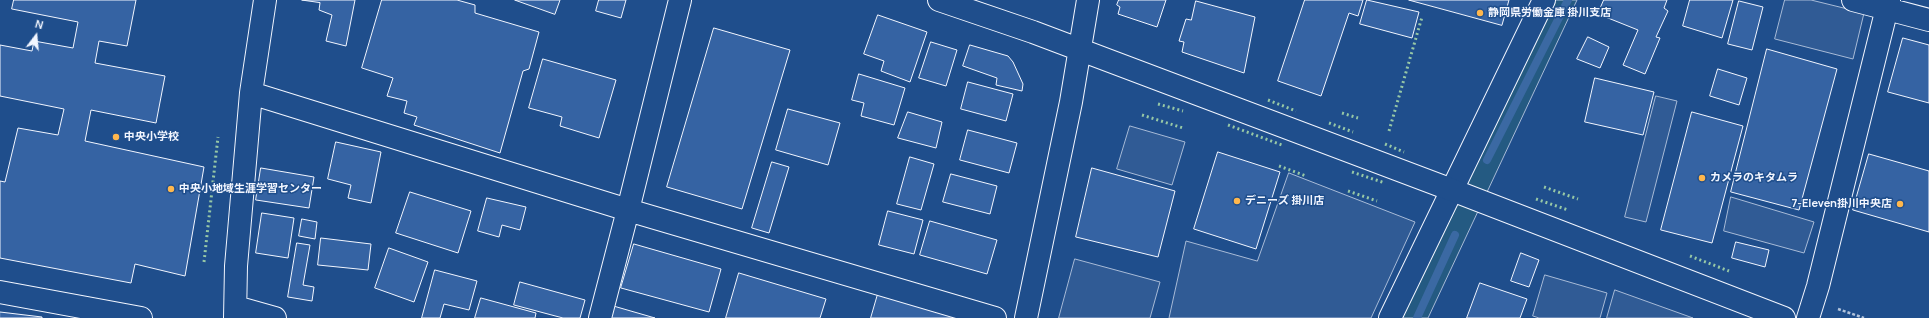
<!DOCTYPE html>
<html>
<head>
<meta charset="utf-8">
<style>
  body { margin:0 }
  #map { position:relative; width:1929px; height:318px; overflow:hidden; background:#1f4e8c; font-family:Manrope,sans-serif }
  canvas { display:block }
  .north { position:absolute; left:16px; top:16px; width:40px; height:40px; -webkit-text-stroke:3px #1f4e8c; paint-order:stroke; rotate:16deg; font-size:11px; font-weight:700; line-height:16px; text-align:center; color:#f2f6ff }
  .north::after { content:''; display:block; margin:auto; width:14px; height:18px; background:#f2f6ff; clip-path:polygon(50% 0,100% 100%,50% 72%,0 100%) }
</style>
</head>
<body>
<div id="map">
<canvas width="1929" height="318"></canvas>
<div class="north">N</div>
</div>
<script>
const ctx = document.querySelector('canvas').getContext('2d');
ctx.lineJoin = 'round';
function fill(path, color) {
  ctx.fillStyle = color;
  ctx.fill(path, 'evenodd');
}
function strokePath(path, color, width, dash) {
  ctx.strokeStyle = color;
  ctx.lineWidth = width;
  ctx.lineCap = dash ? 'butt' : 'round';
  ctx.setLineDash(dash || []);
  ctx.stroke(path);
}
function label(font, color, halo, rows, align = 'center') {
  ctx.font = font + ' Manrope,"Noto Sans JP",sans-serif';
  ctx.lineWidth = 3;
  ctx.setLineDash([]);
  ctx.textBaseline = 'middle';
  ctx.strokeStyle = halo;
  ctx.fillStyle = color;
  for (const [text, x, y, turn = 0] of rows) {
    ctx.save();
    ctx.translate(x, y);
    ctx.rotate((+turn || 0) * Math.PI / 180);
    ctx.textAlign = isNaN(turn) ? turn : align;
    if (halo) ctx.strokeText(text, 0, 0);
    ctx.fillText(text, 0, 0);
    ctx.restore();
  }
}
const green = new Path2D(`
  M1551,0H1577L1428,318H1397Z`);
fill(green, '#245a82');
strokePath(green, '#a8bbd7', 1);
const parking = new Path2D(`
  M1785,0H1811L1864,13L1853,59L1775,39Z
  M1656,96L1677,101L1646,222L1625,217Z
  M1130,126L1185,142L1172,185L1117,169Z
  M1289,173L1415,222L1371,318H1169L1186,241L1257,261Z
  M1731,197L1814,222L1804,253L1724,231Z
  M1075,259L1160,282L1150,318H1059Z
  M1545,275L1607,293L1600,318H1539L1533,316Z
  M1615,290L1693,318H1607Z`);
fill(parking, '#305b95');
strokePath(parking, '#a8bbd7', 1);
strokePath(new Path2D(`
  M1487,160L1568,0
  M1417,318L1455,235`), '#3b69a3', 8);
const building = new Path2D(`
  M14,0H136L127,46L99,41L95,63L165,76L156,123L91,110L85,141L204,167L185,276L135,264L131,283L0,258V181L5,182L18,128L58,135L64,109L0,96V45L32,51L34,41L73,48L78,22L12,9Z
  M302,0H355L346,46L326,41L332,15L319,10L320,3Z
  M382,0H457L475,5V13L539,32L529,69L523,71L500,153L414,125L417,117L404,113L407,101L387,96L393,78L362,68Z
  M515,0H560L555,14Z
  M599,0H626L621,18L596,11Z
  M1119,0H1166L1157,27L1118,14L1120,7L1117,5Z
  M1305,0H1363L1358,16L1349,13L1321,96L1278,81Z
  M1367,0L1419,12L1412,38L1360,24Z
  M1409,0H1509L1502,25Z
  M1604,0H1667L1664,8L1668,11L1656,37L1660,38L1645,74L1623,65L1638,30L1598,14Z
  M1690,0H1733L1722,38L1683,26Z
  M1196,1L1255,17L1244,73L1182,52L1184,42L1179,41L1186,19L1191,20Z
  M1739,1L1763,7L1752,50L1728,44Z
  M878,15L927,32L910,82L881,71L884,61L864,54Z
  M714,28L790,50L742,209L667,187Z
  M1588,37L1609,47L1600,68L1577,59Z
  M1903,38L1929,45V103L1888,92Z
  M931,42L957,50L946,86L919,78Z
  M970,45L1008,56L1013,62L1023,84L1022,91L996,85L997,78L963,66Z
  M1767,49L1837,69L1799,210L1731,192Z
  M543,59L616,80L599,138L560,126L562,117L529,108Z
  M1718,69L1747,78L1739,105L1710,96Z
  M859,74L905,88L894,125L861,116L864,103L852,100Z
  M1595,78L1654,92L1643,135L1585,122Z
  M968,82L1013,94L1006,121L961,109Z
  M788,109L840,123L828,165L776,150Z
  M908,112L942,122L936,148L898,138Z
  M1692,112L1743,126L1712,243L1661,230Z
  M968,130L1017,143L1009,173L960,160Z
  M336,142L381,152L371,203L348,198L351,185L328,179Z
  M1218,152L1280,172L1256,249L1194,229Z
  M1869,154L1929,171V232L1853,210Z
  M910,157L934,164L921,210L897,204Z
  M772,162L789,167L769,233L752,228Z
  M261,168L314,177L309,208L256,200Z
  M1092,168L1175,191L1158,257L1076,237Z
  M951,174L997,186L990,214L943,202Z
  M410,192L471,211L458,253L396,233Z
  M487,198L526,207L520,230L502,225L499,237L478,231Z
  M888,211L923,220L914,254L879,245Z
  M262,213L294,218L288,258L256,253Z
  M302,219L317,222L315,239L299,236Z
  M930,221L997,240L987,274L920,255Z
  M321,238L371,244L368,270L318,265Z
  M1736,242L1769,250L1765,267L1732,258Z
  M297,243L310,245L303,285L314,287L312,301L288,297Z
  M634,244L721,269L709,312L621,288Z
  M389,248L428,262L414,302L375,288Z
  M1521,253L1539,260L1529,287L1511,281Z
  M435,270L477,281L469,310L444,304L440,318H422Z
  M739,273L826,299L820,318H726Z
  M520,282L585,300L580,318H563L514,305Z
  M1480,283L1527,299L1520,318H1467Z
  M878,294L960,318H871Z
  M481,298L536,313L535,318H475Z
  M610,305L655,318H607Z
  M0,312L42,317V318H0Z`);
fill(building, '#3563a3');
strokePath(building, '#f2f6ff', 1);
const street = new Path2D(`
  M1853,0L1929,20
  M251,93L628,210L995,318
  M0,292L141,318
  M236,307L275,318
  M235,318L236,266L251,93L265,0
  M600,318L628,210L680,0
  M1390,318L1544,0
  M1808,318L1818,286L1889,0`);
const secondary = new Path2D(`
  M939,0L1033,32L1452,190L1784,318
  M1026,318L1071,102L1088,0`);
strokePath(street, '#f2f6ff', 24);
strokePath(secondary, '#f2f6ff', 24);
strokePath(new Path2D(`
  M1838,309L1864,318`), '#b3c4dc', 2.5, [3, 2]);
strokePath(street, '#1f4e8c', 22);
strokePath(secondary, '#1f4e8c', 22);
strokePath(new Path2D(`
  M1268,100L1296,111
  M1158,104L1183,111
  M1342,113L1358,118
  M1142,115L1183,128
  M1329,123L1353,132
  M1228,125L1282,145
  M1389,131L1422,17
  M1385,144L1404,152
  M1279,166L1306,176
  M1352,172L1385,183
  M1544,187L1578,199
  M1348,191L1377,201
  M1536,199L1568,210
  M1690,256L1729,271
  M204,262L218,137`), '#97c8a6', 3, [2, 3]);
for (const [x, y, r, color] of [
  [1480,13,4,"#ffb74d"],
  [116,137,4,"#ffb74d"],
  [1702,178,4,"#ffb74d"],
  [171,189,4,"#ffb74d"],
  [1237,201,4,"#ffb74d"],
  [1900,204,4,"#ffb74d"]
]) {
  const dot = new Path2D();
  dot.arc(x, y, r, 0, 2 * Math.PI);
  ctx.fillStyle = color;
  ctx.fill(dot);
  strokePath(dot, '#1f4e8c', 1.5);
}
label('bold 11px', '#f2f6ff', '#1f4e8c', [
  ["静岡県労働金庫 掛川支店",1488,13],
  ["中央小学校",124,137],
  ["カメラのキタムラ",1710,178],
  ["中央小地域生涯学習センター",179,189],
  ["デニーズ 掛川店",1245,201],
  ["7-Eleven掛川中央店",1892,204,"right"]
], 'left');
</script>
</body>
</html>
